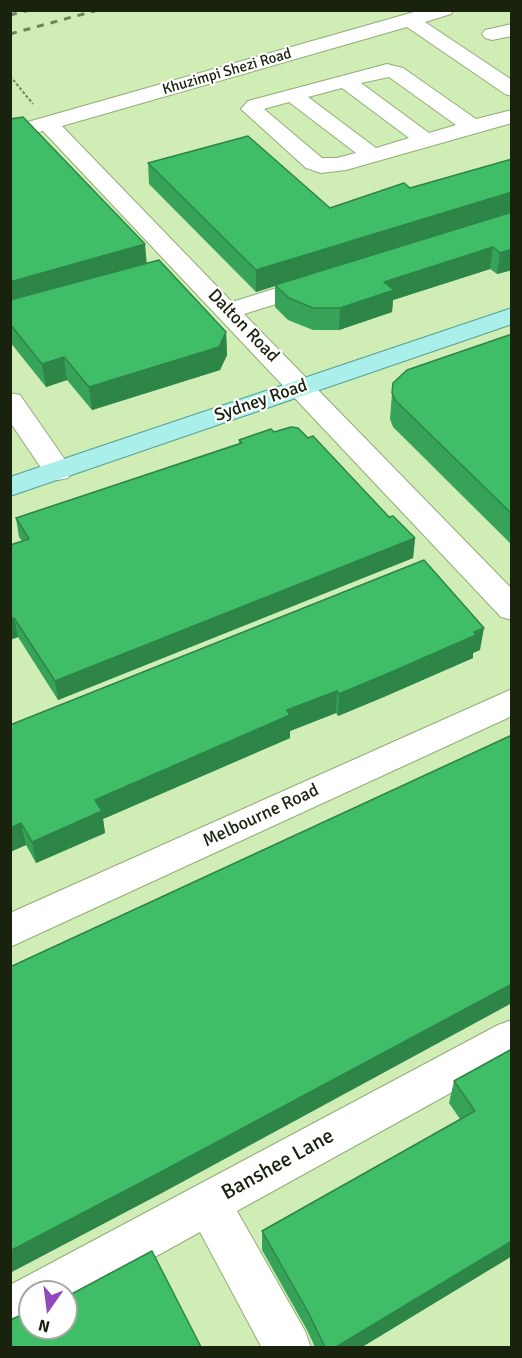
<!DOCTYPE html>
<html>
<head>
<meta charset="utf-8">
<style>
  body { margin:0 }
  #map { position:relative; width:522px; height:1358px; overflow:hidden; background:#d0edb5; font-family:Signika,sans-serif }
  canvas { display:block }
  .frame { position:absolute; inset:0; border:12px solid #18220d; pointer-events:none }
  .north { position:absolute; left:18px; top:1280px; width:60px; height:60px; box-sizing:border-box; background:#fff; border:2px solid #a3a79e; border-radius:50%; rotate:194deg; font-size:16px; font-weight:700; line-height:24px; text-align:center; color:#18220d }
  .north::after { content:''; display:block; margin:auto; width:21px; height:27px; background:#914abd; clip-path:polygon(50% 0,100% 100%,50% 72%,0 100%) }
</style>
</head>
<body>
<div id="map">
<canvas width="522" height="1358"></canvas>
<div class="frame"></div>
<div class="north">N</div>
</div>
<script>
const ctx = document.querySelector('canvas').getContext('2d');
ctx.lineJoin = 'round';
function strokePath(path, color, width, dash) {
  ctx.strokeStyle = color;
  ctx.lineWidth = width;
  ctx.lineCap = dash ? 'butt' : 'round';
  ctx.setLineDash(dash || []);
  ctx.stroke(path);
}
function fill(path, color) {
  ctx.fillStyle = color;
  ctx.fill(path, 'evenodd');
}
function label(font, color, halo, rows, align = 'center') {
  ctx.font = font + ' Signika,sans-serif';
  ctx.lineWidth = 4.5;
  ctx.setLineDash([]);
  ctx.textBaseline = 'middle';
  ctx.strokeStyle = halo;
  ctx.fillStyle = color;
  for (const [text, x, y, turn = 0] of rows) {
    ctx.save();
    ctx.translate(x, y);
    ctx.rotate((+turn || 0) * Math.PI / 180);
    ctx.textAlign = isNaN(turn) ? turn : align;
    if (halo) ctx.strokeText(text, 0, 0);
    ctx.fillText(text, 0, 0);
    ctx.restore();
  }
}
const minor = new Path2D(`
  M421,10H453L451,14L425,22L512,80V96L505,94L407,27L62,126L232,302L309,278L318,276L327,278L330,283L327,288L244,314L512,589V620L501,617L43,131L10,140V127Z
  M512,24V36L492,40L485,38L482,34L485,30Z
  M387,64L403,68L476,119L512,110V123L346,170L321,173L306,168L241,109L248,101ZM389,77L456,125L429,133L361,83ZM342,88L409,138L376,148L308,97ZM289,102L356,153L337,158H322L264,109Z
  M10,393L20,395L68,464L72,471L68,478L58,480L48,478L10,422Z
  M512,689V716L10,947V913Z
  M512,1020V1059L237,1211L305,1331L311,1348H262L200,1232L66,1306V1292H30V1325L10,1334V1285L498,1025Z`);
const major = new Path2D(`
  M512,308V324L10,496V477Z`);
strokePath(minor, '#92ad78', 2);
strokePath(major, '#53a195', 2);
strokePath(new Path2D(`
  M10,76L33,104`), '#738660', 2, [3, 2]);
fill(minor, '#fff');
fill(major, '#abefeb');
strokePath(new Path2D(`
  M10,15L29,10
  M10,34L98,10`), '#6f825c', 3, [7, 7]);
fill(new Path2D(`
  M10,113L11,119L147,263L226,332L227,355L220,370L92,410L67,380L46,387L10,342Z
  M512,159V270L497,274L490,269L393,300L392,312L339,330H313L288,320L275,307V286L256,292L149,184L148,163L330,208L410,188Z
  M512,334V545L393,427L390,419L392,393Z
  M274,432L415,538L413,558L58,700L18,637L10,640V545L22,541L19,537L16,518L239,443V440Z
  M480,650L473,653V658L386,696L338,716L336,713L290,731V738L103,819L105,833L36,863L26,845L10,852V725Z
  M512,1049V1256L362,1347H315L307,1330L262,1250V1231L460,1119L449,1103L454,1081Z`), '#37a359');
fill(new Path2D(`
  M512,192L511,213L275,285V286L256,292V270Z
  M145,244L147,266L10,306V282Z
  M493,247L490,269L393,300L392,312L339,330L340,308L384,282Z
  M512,249V270L497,274L500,253Z
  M226,332L227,355L220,370L92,410L89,387Z
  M64,357L67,380L46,387L42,364Z
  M415,538L413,558L58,700L55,681Z
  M14,618L18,637L10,640V619Z
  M484,628L480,650L473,653V658L386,696L338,716L339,694Z
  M337,691L336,713L290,731V738L103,819L105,833L36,863L32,842L95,800L287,710Z
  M21,823L26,845L10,852V828Z
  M512,984V1003L162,1193L10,1273V1251Z
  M512,1241V1256L362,1347H336Z`), '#2d8548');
const building = new Path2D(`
  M23,117L145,244L10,282V119Z
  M248,136L330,208L404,183L410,188L512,159V192L256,270L148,163Z
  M512,212V249L500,253L493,247L384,282L394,290L340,308H313L289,298L275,285Z
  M159,260L226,332L219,347L89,387L64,357L42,364L10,324V300Z
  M512,334V514L396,401L392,393L393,383L407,370Z
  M291,427L298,428L308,438L313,436L389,517L393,516L415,538L55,681L14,618L10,619V545L29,539L16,518L242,443L239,440L271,429L274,432Z
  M424,560L484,628L474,632L476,635L389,673L339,694L337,691L287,710L290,715L95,800L102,811L32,842L21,823L10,828V725Z
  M512,735V984L159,1173L10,1251V967Z
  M512,1049V1241L336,1347H325L308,1312L262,1231L475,1111L454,1081Z
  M152,1251L201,1347H10V1320L26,1313L27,1305L30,1303V1328H66V1297Z
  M57,1288L59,1292H50Z`);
fill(building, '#40be67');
strokePath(building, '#2d8548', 1.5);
label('15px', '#18220d', '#fff', [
  ["Khuzimpi Shezi Road",227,72,-16]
]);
label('18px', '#18220d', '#fff', [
  ["Dalton Road",243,326,46],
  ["Sydney Road",261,401,-19],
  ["Melbourne Road",261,816,-25]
]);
label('21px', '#18220d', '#fff', [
  ["Banshee Lane",278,1165,-29]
]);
</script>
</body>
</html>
